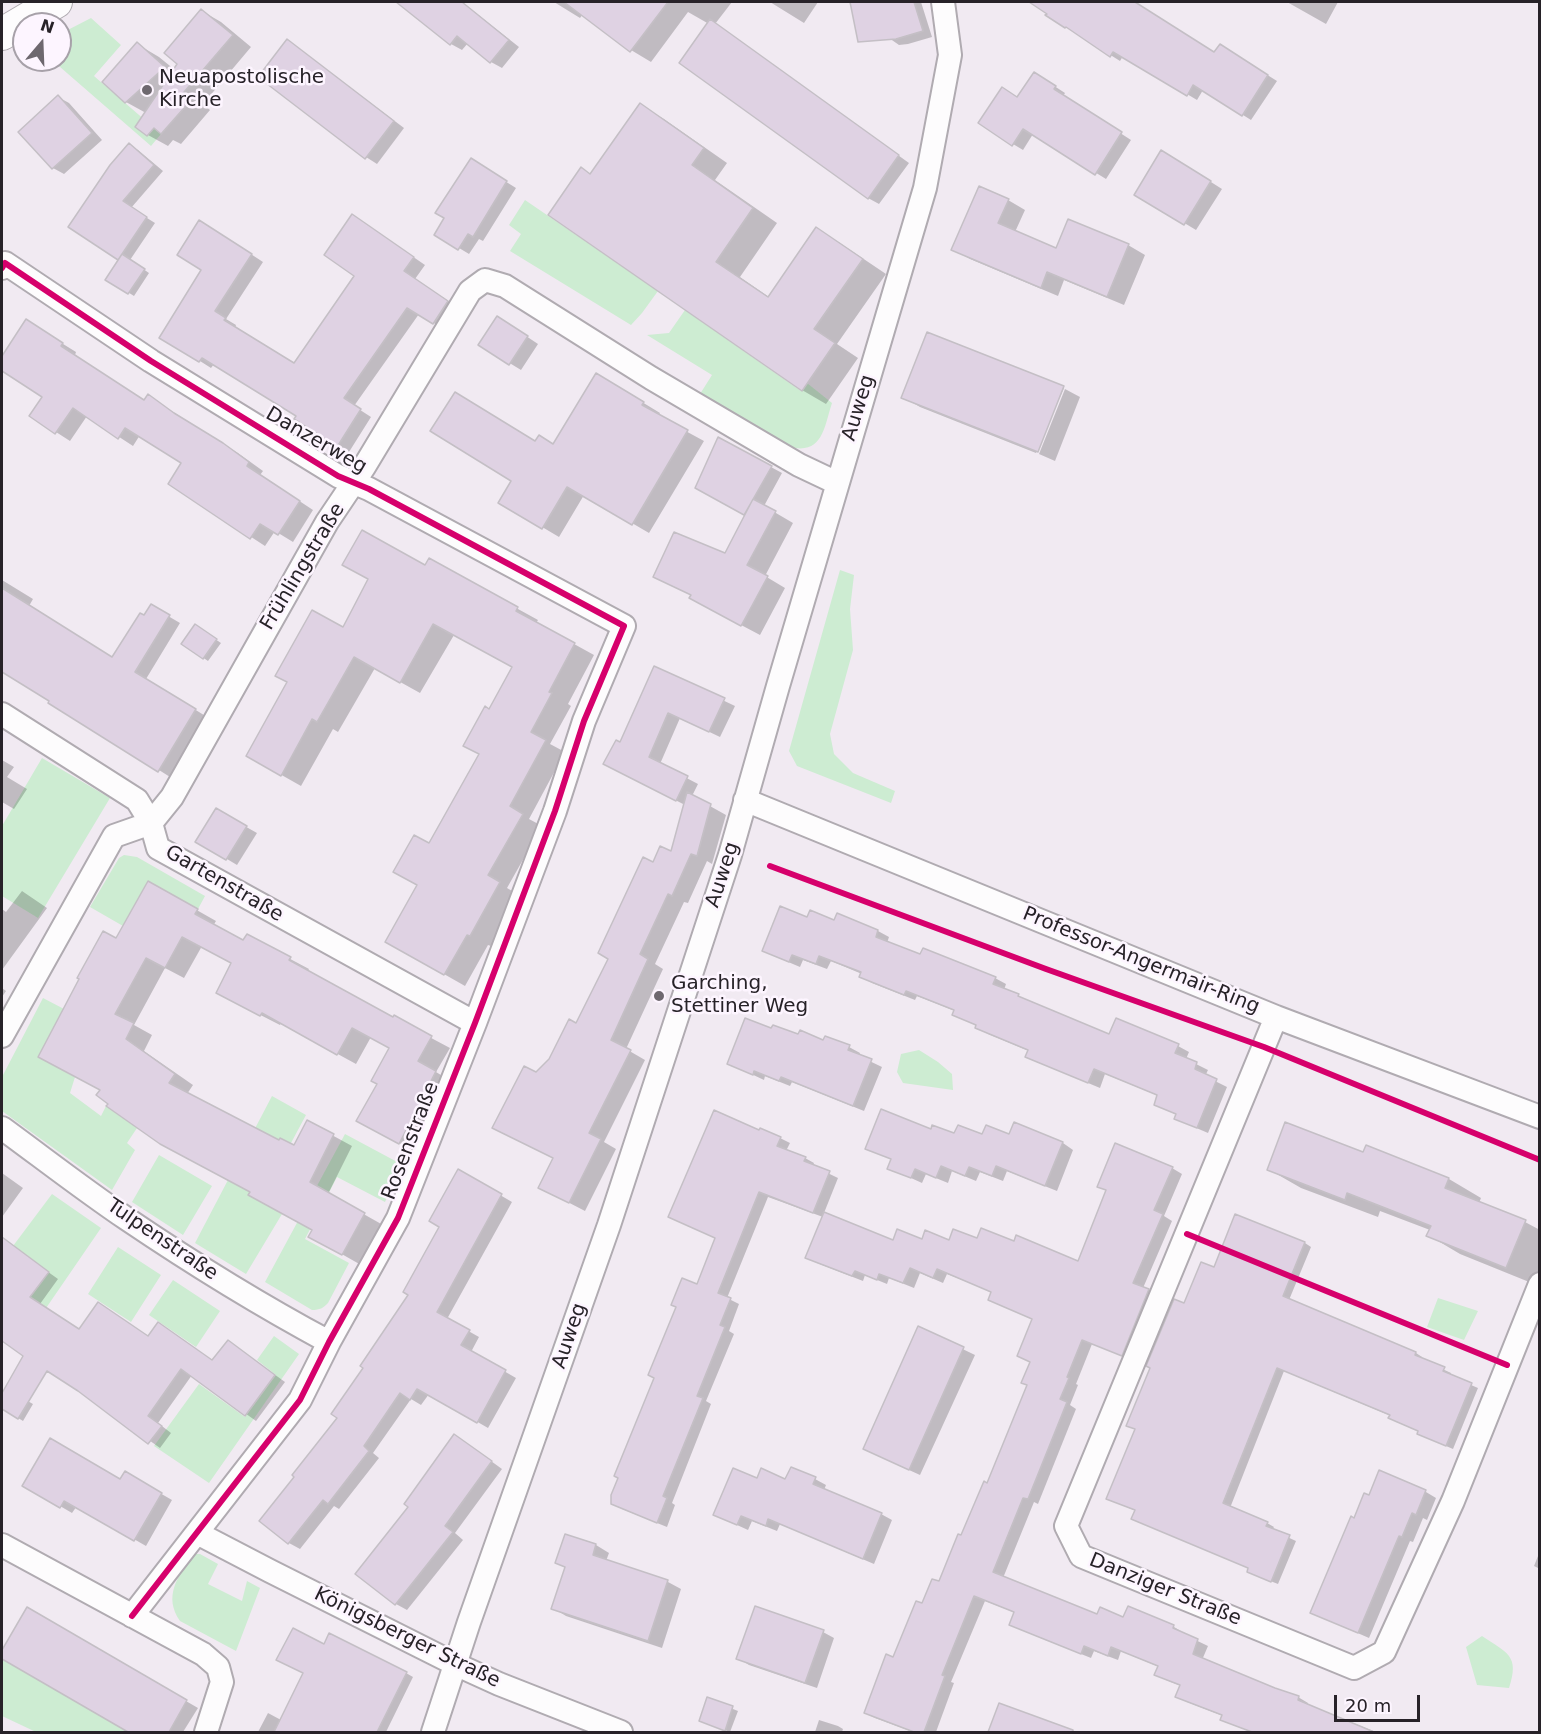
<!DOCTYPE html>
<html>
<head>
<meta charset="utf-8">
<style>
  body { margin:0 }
  #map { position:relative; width:1541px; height:1734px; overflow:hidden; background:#f1eaf2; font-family:"DejaVu Sans",sans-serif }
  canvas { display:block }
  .frame { position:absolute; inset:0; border:3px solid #272228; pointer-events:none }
  .north { position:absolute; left:12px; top:12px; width:60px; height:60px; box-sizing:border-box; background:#fdf5ff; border:2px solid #a7a1a9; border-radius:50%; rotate:19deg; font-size:16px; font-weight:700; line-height:24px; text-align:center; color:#272228 }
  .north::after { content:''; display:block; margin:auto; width:21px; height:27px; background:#6e686f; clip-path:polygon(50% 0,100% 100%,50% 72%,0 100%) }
  .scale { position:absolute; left:1334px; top:1695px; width:86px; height:27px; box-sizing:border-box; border:3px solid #272228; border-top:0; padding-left:8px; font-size:18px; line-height:21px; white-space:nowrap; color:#272228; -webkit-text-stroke:4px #fdf5ff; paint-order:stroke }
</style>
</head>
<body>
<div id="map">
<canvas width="1541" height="1734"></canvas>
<div class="frame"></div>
<div class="north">N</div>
<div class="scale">20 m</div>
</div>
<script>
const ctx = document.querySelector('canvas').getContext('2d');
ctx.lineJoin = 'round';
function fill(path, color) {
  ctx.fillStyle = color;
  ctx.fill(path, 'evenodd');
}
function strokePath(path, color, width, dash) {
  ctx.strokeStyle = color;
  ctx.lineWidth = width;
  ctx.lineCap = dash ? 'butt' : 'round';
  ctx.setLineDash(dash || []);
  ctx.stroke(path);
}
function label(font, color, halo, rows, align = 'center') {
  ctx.font = font + ' "DejaVu Sans",sans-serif';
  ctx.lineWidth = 5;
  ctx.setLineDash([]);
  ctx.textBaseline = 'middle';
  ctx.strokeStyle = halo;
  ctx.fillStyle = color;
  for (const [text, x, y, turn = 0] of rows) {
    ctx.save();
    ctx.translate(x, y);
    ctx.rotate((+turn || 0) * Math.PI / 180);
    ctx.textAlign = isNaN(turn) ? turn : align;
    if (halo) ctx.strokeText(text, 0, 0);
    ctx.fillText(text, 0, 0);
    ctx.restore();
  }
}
fill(new Path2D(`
  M91,18L121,45L94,76L161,134L151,146L52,60H60V34Z
  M525,200L658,291L642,313L631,325L510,251L521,234L509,225Z
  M685,310L801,391L807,383L832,403C824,427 823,455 790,447L700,394L712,375L647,335L669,333Z
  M840,570L854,575L850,609L853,650L830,734L834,754L853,773L895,791L891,803L797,766L789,751Z
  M42,758L110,798L38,918L2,896V826Z
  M124,855L137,857L205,896L198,909L148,881L123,926L90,907L119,858Z
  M43,998L64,1009L38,1057L75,1077L70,1093L101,1116L106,1106L137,1128L127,1143L135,1150L112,1190L2,1111V1077Z
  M919,1050L938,1062L952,1074L953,1090L903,1083L897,1072L901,1054Z
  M272,1096L306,1115L291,1143L280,1138L249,1195L282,1214L246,1274L195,1243Z
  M345,1134L401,1164L385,1202L337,1177L305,1239L349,1263L328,1303C323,1308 320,1310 312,1310L265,1282Z
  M159,1155L212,1186L183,1235L132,1202Z
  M52,1194L101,1228L31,1330L29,1299L49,1272L13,1246Z
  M118,1247L161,1275L131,1322L88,1294Z
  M173,1280L220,1311L196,1347L149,1315Z
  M1438,1298L1478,1311L1464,1340L1427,1327Z
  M274,1336L299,1354L209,1483L154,1446L199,1384L245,1417L276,1375L257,1360Z
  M195,1554H200L218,1564L208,1584L242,1601L247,1581L260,1588L236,1651L180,1621C163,1596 178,1578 191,1555Z
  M1482,1636C1507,1653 1520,1655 1509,1688L1477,1685L1466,1647Z
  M2,1659L128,1732H36L2,1716Z`), '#cdecd2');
fill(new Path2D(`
  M417,2H462L519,47L502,68L491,62L468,43L462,50L451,44L410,11Z
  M554,2H732L715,24L909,163L879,204L868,198L709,24L688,12L651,62L631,50L583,14L580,18Z
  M770,2H818L804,23Z
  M855,2H921L932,37L908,44L899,45L889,38Z
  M1057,2H1133L1215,54L1229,51L1277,81L1251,120L1203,90L1197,100L1123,56L1120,61L1047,15Z
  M1287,2H1338L1326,24Z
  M202,11L221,22L251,47L203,104L210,110L181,144L173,140L168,146L148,135L146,113L126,102L137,44L159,57L175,70Z
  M298,48L404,128L377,164L366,157Z
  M1045,80L1065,93L1063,96L1131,140L1106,179L1033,134L1023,150L1013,144L1018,99Z
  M58,97L69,103L102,140L64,174L53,168Z
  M640,105L664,119L727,163L715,180L777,223L740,277L769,297L816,229L840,243L886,274L837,344L858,358L826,404L802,390L591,175Z
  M129,145L138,150L163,171L131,208L155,223L130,260L149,273L134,296L107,279L120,260L70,226Z
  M1173,158L1222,189L1196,230L1136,194Z
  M471,160L516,188L483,241L479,239L469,254L436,234L446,218Z
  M1008,200L1025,210L1015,232L1057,250L1128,245L1145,255L1124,305L1064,280L1058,296L970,259L953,249Z
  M364,223L425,265L415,279L459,308L445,330L419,314L354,406L371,417L349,452L338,445L298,415L214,364L211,368L162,337L203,270L211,228L263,262L226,319L236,325L235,328L295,364L356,275Z
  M26,321L76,352L75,355L145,401L148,396L238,453L263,471L260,475L313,510L293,542L275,531L265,546L170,484L183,462L140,435L133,446L87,416L70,441L56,432L44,396L2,370V359Z
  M508,324L538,344L521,370L480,345Z
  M928,334L1064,388L1036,453L920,407L903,397Z
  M614,385L660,413L658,416L704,441L649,533L584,495L559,537L500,502Z
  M1065,389L1080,397L1055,461L1039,454Z
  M719,439L782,473L764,506L793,523L765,576L785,588L760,635L709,608L725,555L747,515L697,487Z
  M429,560L538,620L536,623L594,655L568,704L571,706L550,744L565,752L529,819L542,826L507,888L519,895L491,946L488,945L465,986L407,953L418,885L429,845L481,754L490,711L513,667L454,635L420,693L375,668L338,732L333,729L301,786L248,756L343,629L426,567Z
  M2,580L33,599L29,606L113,659L151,606L180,623L146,679L207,717L170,777L2,670Z
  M200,629L221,643L208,661L183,644Z
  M655,668L735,706L720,737L680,718L660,764L698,784L692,796L726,815L712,864L707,861L688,903L684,902L655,964L663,969L626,1049L645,1060L604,1142L616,1149L585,1211L556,1196L555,1159L536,1073L551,1060L577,1025L653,864L672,853L685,805L616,770L621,744Z
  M2,760L14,767L7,777L27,789L14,809L2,802Z
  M216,810L257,833L237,865L197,841Z
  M149,883L216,921L213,926L244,942L247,936L309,969L307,972L450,1048L436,1072L454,1083L418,1153L377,1131L379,1084L391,1048L371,1037L356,1064L281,1023L280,1025L237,1003L233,963L202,946L184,978L165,968L134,1025L152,1035L144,1051L193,1085L187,1094L279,1142L295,1147L308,1122L352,1146L328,1194L383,1225L361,1265L310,1236L314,1230L110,1103L102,1090L117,940Z
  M22,891L47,908L2,970V909L6,912Z
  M808,919L834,922L878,931L889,937L887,943L921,956L995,978L1006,984L1004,990L1110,1036L1116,1020L1178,1046L1189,1052L1186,1059L1208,1070L1205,1076L1227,1087L1208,1133L1187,1124L1176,1118L1177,1115L1155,1104L1159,1096L1105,1074L1100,1088L1038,1062L1029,1051L988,1034L977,1028L978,1026L954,1014L955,1011L917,996L915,1000L872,983L861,977L862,974L831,961L827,969L803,960L800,967L774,956L764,950Z
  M2,988L6,991L2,997Z
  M772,1030L849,1047L860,1053L859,1056L882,1067L864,1111L792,1082L790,1086L765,1076L764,1080L728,1063Z
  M1015,1124L1063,1143L1073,1150L1057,1191L1007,1171L1003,1181L980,1172L976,1181L952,1171L948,1183L926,1174L922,1183L889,1168L893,1160L867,1148L931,1131L955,1135L1010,1136Z
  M760,1131L780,1138L790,1143L786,1151L805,1158L814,1163L813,1166L838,1178L824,1213L894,1242H950L978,1240L1015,1243L1079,1263L1107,1191L1099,1186L1172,1168L1182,1174L1164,1216L1172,1221L1143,1288L1158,1296L1132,1360L1092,1344L1076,1384L1078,1385L1070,1405L1076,1409L1038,1504L1034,1502L1003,1578L1098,1616L1124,1619L1152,1618L1174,1627L1184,1633L1183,1634L1208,1646L1202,1660L1298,1697L1308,1703L1307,1705L1376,1732H1251L1222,1719L1223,1716L1187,1702L1177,1696L1181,1686L1166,1680L1159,1667L1121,1651L1118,1660L1094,1651L1091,1658L1021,1630L1011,1624L1016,1613L985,1601L951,1682L954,1683L936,1732H913L875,1718L865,1713L923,1605L939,1583L988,1484L1028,1385L1034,1320L990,1300L993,1292L947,1274L943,1283L920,1273L914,1288L889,1278L887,1284L865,1275L863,1281L817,1263L807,1257L823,1217L768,1197L727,1298L739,1304L729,1331L734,1334L706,1401L711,1404L672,1503L675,1505L667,1527L622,1509L613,1503L717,1238L669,1217Z
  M1367,1147L1449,1179L1481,1198L1479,1203L1525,1222L1540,1230L1539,1286L1460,1254L1428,1235L1430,1230L1380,1211L1378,1217L1301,1188L1268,1169L1364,1154Z
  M459,1171L512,1202L447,1319L479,1337L471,1352L516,1378L488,1428L429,1394L421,1405L411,1399L373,1453L379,1458L339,1509L334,1506L300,1549L289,1543L261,1520L296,1477L339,1417L365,1368L410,1295L441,1227Z
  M2,1173L23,1188L2,1217Z
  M6,1242L58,1279L40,1304L79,1330L149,1337L214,1361L238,1348L285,1382L256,1421L192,1375L158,1423L171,1433L160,1448L79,1390L46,1371L2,1339V1281L3,1279L2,1277V1249Z
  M1305,1243L1311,1247L1289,1300L1416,1353L1422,1357L1421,1359L1451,1373L1450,1376L1478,1388L1453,1449L1425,1437L1419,1431L1391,1416L1284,1371L1230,1508L1267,1523L1274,1527L1272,1530L1296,1541L1278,1584L1255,1575L1250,1568L1136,1511L1115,1502L1185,1305L1215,1269Z
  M919,1328L975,1355L920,1475L876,1455Z
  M6,1389L33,1404L23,1421L2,1408V1396Z
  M466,1443L502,1469L455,1533L463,1540L407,1610L396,1604L357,1574Z
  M1379,1472L1426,1492L1436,1498L1427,1520L1423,1518L1413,1542L1410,1541L1369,1638L1323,1618L1312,1612L1355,1520L1369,1497Z
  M125,1473L172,1500L146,1546L85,1511L79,1503L72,1513L24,1485L121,1481Z
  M815,1479L826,1485L824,1490L881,1514L892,1520L874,1564L780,1524L777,1531L752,1521L748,1530L726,1520L758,1480Z
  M566,1535L596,1545L609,1553L606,1561L668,1582L681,1589L662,1648L566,1616L553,1608L566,1568L557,1562Z
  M1540,1551V1569L1534,1566Z
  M27,1609L198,1708L183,1732H130L2,1658V1653Z
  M823,1632L834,1638L817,1688L749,1665L738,1658Z
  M324,1646L406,1673L413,1677L386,1732H258L268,1713L281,1720Z
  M708,1699L738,1711L730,1732L705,1723Z
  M1000,1704L1048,1724L1045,1732H990Z
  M819,1720L838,1726L843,1729L842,1732H815Z`), '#0003');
const building = new Path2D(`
  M396,2H462L509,40L490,63L457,36L450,45Z
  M564,2H668L630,52Z
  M850,2H914L923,31L896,39L858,42Z
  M1029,2H1135L1214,52L1220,44L1268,75L1242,116L1193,85L1187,96L1113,52L1110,57L1066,27L1065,28L1045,15L1047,14Z
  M201,9L233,35L184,92L192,99L161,134L154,128L147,136L135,127L177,64L164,53Z
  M710,19L899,155L868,199L679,63Z
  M287,39L394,121L365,159L258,77Z
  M137,42L165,67L125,103L102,82Z
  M1034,72L1056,86L1054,89L1122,132L1095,175L1023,129L1012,146L978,123L1002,87L1017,97Z
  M58,95L92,133L52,169L18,132Z
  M640,103L704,148L692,165L753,208L716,262L768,297L816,227L863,259L814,329L835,343L802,391L548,215L581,167L590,174Z
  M129,143L154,165L123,201L147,217L118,260L68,227L110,165Z
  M1161,150L1211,181L1184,225L1134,195Z
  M471,158L507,181L473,237L468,234L458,250L434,235L444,218L435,213Z
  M979,186L1009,199L998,223L1056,248L1068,219L1129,244L1107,297L1047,272L1041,288L951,250Z
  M352,214L414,257L404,271L448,301L433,324L407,308L344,398L361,409L337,447L294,419L296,416L202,358L199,362L159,338L201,270L177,255L199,220L252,254L215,311L226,318L224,320L294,363L354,276L324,255Z
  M122,254L145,269L128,294L105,280Z
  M497,316L528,336L509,365L478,345Z
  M26,319L63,343L61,346L144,400L148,394L174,413L223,443L249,462L247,466L300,501L278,535L260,524L250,539L168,484L181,463L125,428L118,439L73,408L55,434L29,416L42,397L2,371V356Z
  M927,332L1064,386L1038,452L901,398Z
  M596,373L644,402L642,405L688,430L632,525L567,487L542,529L498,503L511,481L430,431L455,392L535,441L539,435L553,444Z
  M718,437L772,466L744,515L695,488Z
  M753,499L776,511L747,565L768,576L741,626L689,598L691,595L653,577L674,532L725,553Z
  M362,530L425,565L429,558L518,607L516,611L575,643L549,692L552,693L531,732L546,740L510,806L523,814L488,875L500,882L470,936L467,935L444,975L385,942L417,885L393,872L414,835L429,843L479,754L463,746L485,706L489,709L512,667L433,624L400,683L354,657L317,722L312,719L281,776L246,756L287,682L275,676L312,610L343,627L354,606L368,579L342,565Z
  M2,588L112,657L140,613L144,615L151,604L170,615L135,672L196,709L158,772L48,703L49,701L2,672Z
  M195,624L217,639L203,659L181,644Z
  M654,666L725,698L709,732L668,713L649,757L688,776L676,801L603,764L616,740L620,742Z
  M687,792L711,804L697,856L691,854L672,896L668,894L640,954L648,959L611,1040L631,1050L589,1133L601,1139L569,1203L538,1188L553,1158L492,1128L524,1066L536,1072L549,1059L569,1019L576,1023L608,959L598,953L643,857L653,862L660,846L671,851Z
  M216,808L247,826L226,860L195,842Z
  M148,881L198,909L195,914L243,940L247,934L291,957L289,960L393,1017L394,1015L432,1036L418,1061L436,1071L399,1144L356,1121L377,1084L371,1081L389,1048L352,1028L337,1055L262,1013L260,1016L216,993L231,963L182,937L165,968L146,958L115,1014L134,1023L126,1039L175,1074L169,1083L279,1140L280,1138L294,1145L307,1120L334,1134L310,1182L365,1213L342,1255L308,1237L312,1230L248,1195L250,1192L160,1144L106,1106L108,1104L96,1095L100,1090L38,1057L79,979L77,978L103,931L116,938Z
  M780,906L807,917L810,910L834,920L837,913L878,930L876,937L920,954L923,948L996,977L993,984L1019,994L1018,996L1109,1034L1116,1018L1179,1044L1175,1053L1197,1062L1195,1069L1217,1079L1197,1128L1174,1119L1176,1114L1154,1105L1157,1095L1094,1069L1088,1083L1025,1057L1028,1050L975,1028L976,1025L952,1015L954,1010L906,991L904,995L859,977L861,972L819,956L816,964L792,955L789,962L762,951Z
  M745,1018L771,1028L773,1025L798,1034L800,1030L823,1040L825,1036L850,1045L848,1050L872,1059L853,1106L781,1077L779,1081L754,1071L753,1075L727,1064Z
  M881,1109L931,1129L932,1125L954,1133L958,1125L982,1134L986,1125L1009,1134L1014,1122L1063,1142L1045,1186L996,1166L992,1176L969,1167L965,1176L941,1166L936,1178L915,1169L911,1178L887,1169L891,1159L865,1149Z
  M714,1110L759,1130L760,1128L781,1137L777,1146L806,1157L804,1161L830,1171L813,1213L759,1192L718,1293L731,1298L720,1325L725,1327L697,1396L703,1398L663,1496L667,1498L657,1523L611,1504V1495L618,1478L614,1476L654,1378L648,1375L676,1307L671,1305L682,1278L697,1284L715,1238L668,1217Z
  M1285,1122L1363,1152L1366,1145L1449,1178L1445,1188L1526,1220L1506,1268L1426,1236L1431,1226L1347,1193L1345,1200L1267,1170Z
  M1115,1143L1173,1167L1154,1210L1163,1214L1133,1283L1149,1289L1122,1356L1082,1340L1067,1377L1069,1378L1060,1399L1067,1402L1028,1499L1023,1498L993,1572L1097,1614L1100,1607L1123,1617L1128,1606L1174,1625L1173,1628L1198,1639L1193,1654L1275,1688L1299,1696L1298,1700L1374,1732H1252L1220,1720L1222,1715L1175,1697L1180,1685L1154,1675L1158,1666L1111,1647L1108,1656L1084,1646L1081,1654L1009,1625L1014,1612L974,1596L942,1675L945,1676L924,1732H914L864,1713L886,1654L893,1657L916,1601L922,1603L932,1579L939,1581L958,1534L961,1535L984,1481L987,1483L1027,1385L1021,1383L1030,1362L1017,1356L1032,1319L988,1300L991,1292L937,1269L933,1278L910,1268L903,1283L879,1274L877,1280L855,1271L852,1276L805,1258L824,1212L893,1240L897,1229L922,1239L925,1230L949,1240L953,1229L977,1238L981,1228L1014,1241L1016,1235L1078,1261L1106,1190L1097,1187Z
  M458,1169L502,1194L437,1312L470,1330L461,1345L506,1370L477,1423L417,1389L410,1400L400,1393L364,1446L369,1451L328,1504L323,1500L288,1544L259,1521L294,1477L292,1475L337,1418L331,1414L363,1368L360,1366L408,1295L403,1292L439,1227L429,1221Z
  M1235,1214L1305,1242L1283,1296L1416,1352L1415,1355L1445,1367L1443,1371L1472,1383L1446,1446L1417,1434L1418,1431L1388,1418L1390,1415L1277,1368L1223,1503L1268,1522L1266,1526L1290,1535L1271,1582L1247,1572L1248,1568L1131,1519L1135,1510L1106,1499L1135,1429L1126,1426L1150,1368L1146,1366L1174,1299L1184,1303L1201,1262L1214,1267Z
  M2,1237L49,1272L30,1297L79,1329L98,1302L148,1336L158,1322L212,1360L228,1340L275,1375L245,1416L181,1369L148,1416L162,1426L148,1444L78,1391L47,1371L18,1419L2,1409V1393L23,1356L2,1341Z
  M918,1326L964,1347L909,1470L863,1449Z
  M454,1434L492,1461L445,1526L453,1532L395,1605L355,1574L408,1507L404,1504Z
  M50,1438L120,1479L125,1471L162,1493L134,1541L64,1501L60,1508L22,1486Z
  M791,1467L816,1477L813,1484L882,1513L863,1559L768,1519L766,1526L741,1516L737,1525L713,1515L733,1468L757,1478L761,1468L785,1479Z
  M1379,1470L1426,1490L1416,1515L1412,1513L1402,1537L1399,1536L1358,1633L1310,1613L1351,1516L1354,1518L1364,1493L1369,1495Z
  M565,1534L596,1544L593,1555L668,1580L648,1641L551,1609L565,1567L555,1563Z
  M755,1606L824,1630L805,1683L736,1659Z
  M27,1607L187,1700L169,1732H128L2,1659V1650Z
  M293,1628L324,1644L329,1633L407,1672L377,1732H274L303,1673L276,1660Z
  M707,1697L733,1706L725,1731L699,1721Z
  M999,1703L1073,1730V1732H988Z`);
fill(building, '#dfd2e3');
strokePath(building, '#c4bfc5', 1.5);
const street = new Path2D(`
  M2,268L5,263L151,361L338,476L369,489L624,626L584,721L555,811L475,1023L398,1218L329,1342L300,1400L132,1616
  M2,714L137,800L151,823L158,848L475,1023
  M745,800L1276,1017L1540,1117
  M1276,1017L1066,1526L1081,1556L1354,1668L1384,1652L1453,1501L1540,1284
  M2,1036L114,836L151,823L172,797L327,522L364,467L470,291L485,280L505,286L651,378L799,465L837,483
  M2,1128C43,1158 84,1190 127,1219C192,1263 260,1305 329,1342
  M197,1533L270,1571L455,1664L499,1684L621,1732
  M2,1545L203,1654L218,1667L222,1682L206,1732
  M433,1732L469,1622L609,1225L730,855L778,686L925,188L950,55L943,2`);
const secondary = new Path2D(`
  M2,34L56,2`);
strokePath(street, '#b0abb1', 26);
strokePath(secondary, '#b0abb1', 34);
strokePath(street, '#fdfcfd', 22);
strokePath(secondary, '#fdfcfd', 32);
strokePath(new Path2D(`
  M2,268L5,263L151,361L338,476L369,489L624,626L584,721L555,811L475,1023L398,1218L329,1342L300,1400L132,1616
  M770,866L1046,969L1264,1047L1540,1160
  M1187,1234L1507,1365`), '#d6006c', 6);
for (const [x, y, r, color] of [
  [147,90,6,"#6e686f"],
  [659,996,6,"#6e686f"]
]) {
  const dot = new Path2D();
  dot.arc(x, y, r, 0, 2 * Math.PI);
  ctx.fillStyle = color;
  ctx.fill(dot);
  strokePath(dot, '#fdf5ff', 2);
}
label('20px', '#272228', '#fdf5ff', [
  ["Neuapostolische",159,78],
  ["Kirche",159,101],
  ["Garching,",671,984],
  ["Stettiner Weg",671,1007]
], 'left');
label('20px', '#272228', '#fdf5ff', [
  ["Auweg",859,408,-73],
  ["Danzerweg",316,441,30],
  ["Frühlingstraße",303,567,-59],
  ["Auweg",723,875,-72],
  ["Gartenstraße",224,884,30],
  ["Professor-Angermair-Ring",1141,961,22],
  ["Rosenstraße",411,1141,-69],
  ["Tulpenstraße",162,1240,34],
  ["Auweg",570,1336,-71],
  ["Danziger Straße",1165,1590,22],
  ["Königsberger Straße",407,1638,26]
]);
</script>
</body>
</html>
